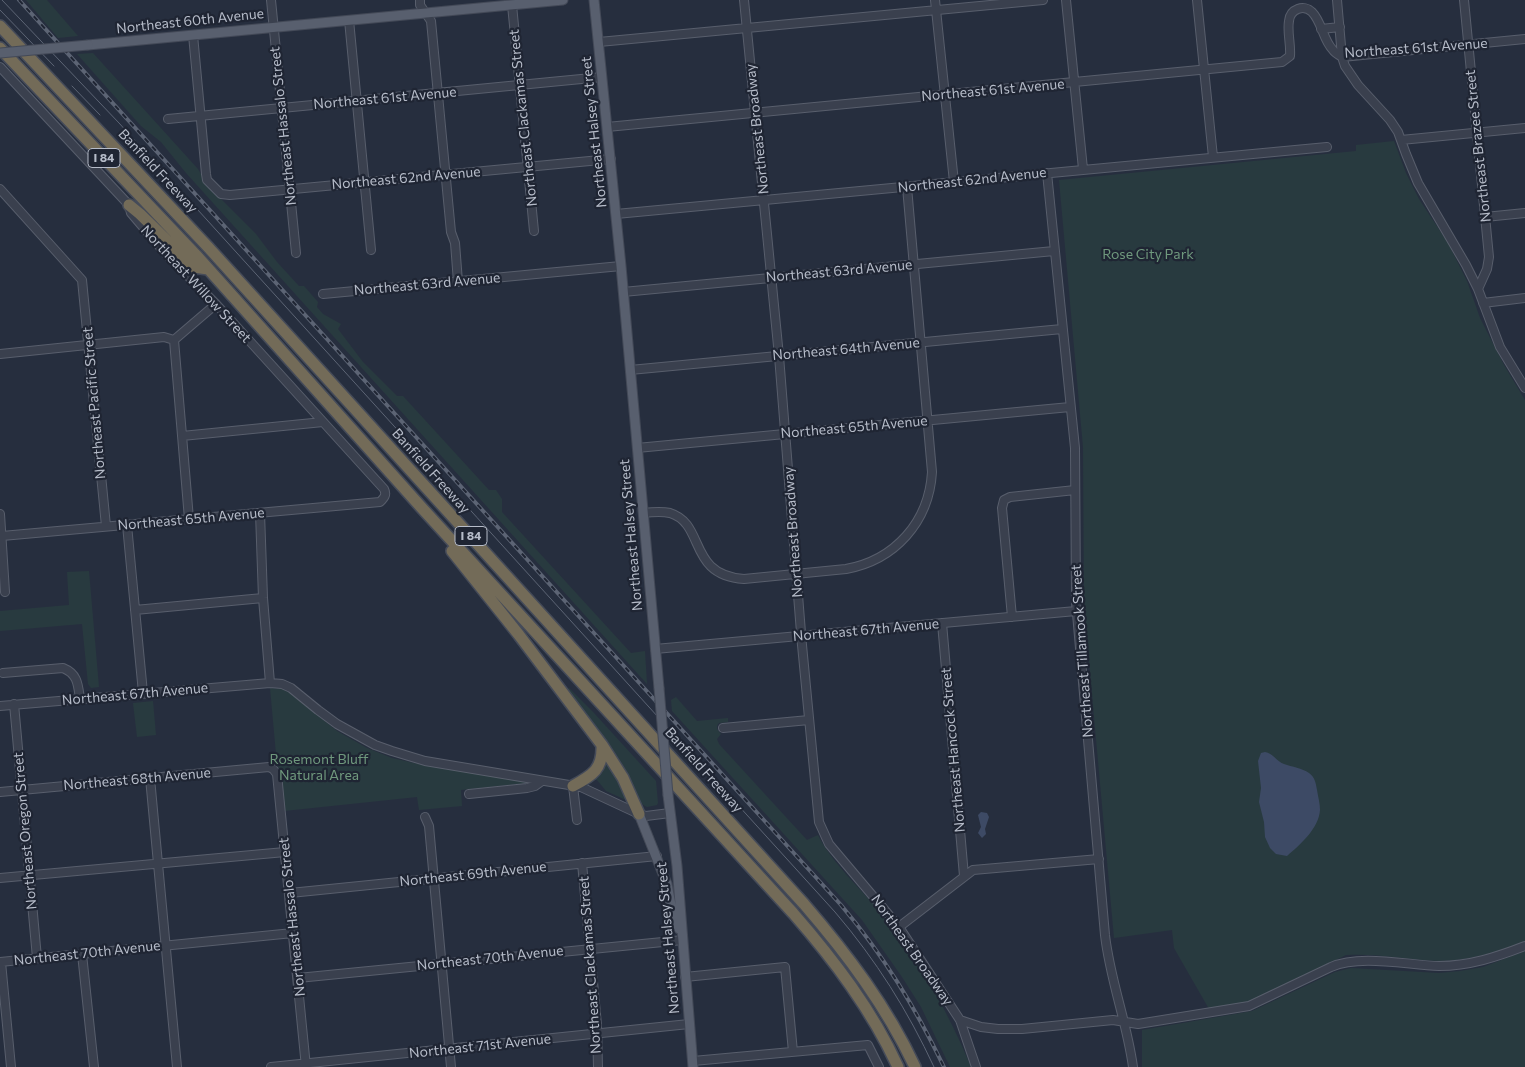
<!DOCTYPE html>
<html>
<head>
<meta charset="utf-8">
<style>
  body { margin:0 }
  canvas { display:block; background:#262e3e }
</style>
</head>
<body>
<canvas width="1525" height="1067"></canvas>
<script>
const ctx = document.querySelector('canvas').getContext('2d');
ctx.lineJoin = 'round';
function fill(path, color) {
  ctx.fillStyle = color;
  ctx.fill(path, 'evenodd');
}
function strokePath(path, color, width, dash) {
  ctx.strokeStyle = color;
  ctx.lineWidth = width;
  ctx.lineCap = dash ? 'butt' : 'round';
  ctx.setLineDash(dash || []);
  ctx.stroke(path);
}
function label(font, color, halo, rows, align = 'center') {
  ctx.font = font + ' Commissioner,sans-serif';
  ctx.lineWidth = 4.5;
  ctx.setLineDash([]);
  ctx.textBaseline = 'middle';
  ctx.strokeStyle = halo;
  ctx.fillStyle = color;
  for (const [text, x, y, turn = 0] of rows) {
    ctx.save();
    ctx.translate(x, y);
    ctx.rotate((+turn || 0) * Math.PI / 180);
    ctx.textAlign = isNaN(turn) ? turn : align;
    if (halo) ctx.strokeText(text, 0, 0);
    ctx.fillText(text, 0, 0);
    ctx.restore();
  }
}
fill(new Path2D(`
  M26,0H47L78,36L58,38Z
  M93,53L198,169L209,187L256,234L277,262L299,286H304L318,302L317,307L323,314L341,324L338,329L363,362L397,396H403L489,490H496L502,499V512L631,653L645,651L647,684L186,173L161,142L141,126L77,54Z
  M1394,141L1406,173L1419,199L1448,243L1467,281L1480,318L1504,365L1525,400V941C1497,952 1469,961 1439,961C1408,960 1377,953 1346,955L1255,1000L1243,1003L1209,1009L1174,948L1172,930L1114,938L1084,606L1083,447L1059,180L1356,151V145Z
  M89,571L99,687L91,688L88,684L82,624L0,631V611L69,605L67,572Z
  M270,688L282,689L290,693L337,731L367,748L392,758L423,765L507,778L528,783L461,790L462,806L419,810L417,797L284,811L279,769L277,765Z
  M569,688L594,713L656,781L658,803L657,805L647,807C636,803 633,784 628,774C611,744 589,717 568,689Z
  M676,697L697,721L728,718V722L719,723C715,727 718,731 721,734L717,739L719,744L807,840L818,835C831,862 863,891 883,915C919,961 949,1013 971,1067H950L921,1007L902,977L862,920L672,711L671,700Z
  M153,701L156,735L137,737L133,703Z
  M607,757L627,799L626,800L606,791L597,780H592Z
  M1525,951V1067H1142V1030L1252,1011L1335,972L1351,968L1439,973L1460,971L1483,967Z`), '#283a3f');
fill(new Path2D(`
  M1265,752C1273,753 1276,761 1284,764C1292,767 1302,768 1309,773C1315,777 1316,784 1317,790C1318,797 1320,803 1320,810C1319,828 1300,845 1287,856L1276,854L1270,848L1265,837L1264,822L1259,802L1261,788L1258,761L1261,753Z
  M981,812L987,813L989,817L985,829L986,834L982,838L978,833L981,827L978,815Z`), '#3d4a65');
const minor = new Path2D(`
  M271,0L296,253
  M420,0V5L431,21L451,232L455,243L458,282
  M744,0L779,356L802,645L819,822L829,844L899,927L960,1020L976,1067
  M935,0L954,182
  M1066,0L1083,169
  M1197,0L1213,157
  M1337,0L1342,57L1345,66L1358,85L1390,120L1398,132L1406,154L1418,183L1466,265L1478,289L1500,347L1525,388
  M1464,0L1489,257L1487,269L1478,289
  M512,5L534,231
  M349,20L371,250
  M1321,29L1340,27
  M193,35L206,174L207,180L221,194L230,195L611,159
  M599,42L1043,0
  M0,67L129,205L131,213L166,254L216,304L384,489C387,495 384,498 380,502L2,536
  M168,119L602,77
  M607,127L1282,62L1290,56C1291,44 1287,32 1289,21C1290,9 1304,4 1312,12C1322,22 1323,40 1333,50C1335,53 1339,55 1342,57L1525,39
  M1401,140L1525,128
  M1047,173L1075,448L1076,602L1105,935C1110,980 1127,1022 1133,1067
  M0,189L82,280L106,526
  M616,214L1327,147
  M1485,217L1525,213
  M623,292L1054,251
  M323,294L621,266
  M1483,303L1525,298
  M174,340L189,519
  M0,354L164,337L174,340L216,304
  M630,370L1062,329
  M182,436L323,422
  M637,448L1070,407
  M260,513L263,598L270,683
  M643,513C652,512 661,511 670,513C706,524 687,575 744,579L846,569C895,560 929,522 932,472L907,187
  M0,514L5,592
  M127,525L143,693
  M135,610L263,598
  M1012,617L1002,508L1004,500L1010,497L1075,490
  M942,623L964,876
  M655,649L1076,611
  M3,673L63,668C78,674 78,685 80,699
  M14,704L37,958
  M0,706L270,683L282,684L291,688L318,710L337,724L375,745L392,751L425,761L581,787L639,814L646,816L670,813
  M723,728L809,720
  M150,778L177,1067
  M573,786L577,820
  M0,792L269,767L273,769L277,774L306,1067
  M469,794L527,788L535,786L542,781
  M425,817L429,826L451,1067
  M582,863L597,1025L598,1067
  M0,878L285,852
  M290,893L657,856
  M899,927L973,870L1099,859
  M82,954L94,1067
  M0,962L293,933
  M1,962L11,1067
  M685,977L785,967L793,1052
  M298,978L683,940
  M960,1020L981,1027L998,1029H1022L1113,1020L1138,1024L1249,1006L1331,967C1360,954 1407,965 1439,966C1469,966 1497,957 1525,946
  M693,1061L868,1045L879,1067
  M271,1067L689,1024`);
const major = new Path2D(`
  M594,0L621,266L659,688
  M88,45L563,0
  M668,795L677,866L693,1067
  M639,814L667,884L672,910L679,929`);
const highway = new Path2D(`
  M0,26L208,247L804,904C847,954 887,1007 915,1067
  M0,48L196,255L421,507L793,913C834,960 872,1010 898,1067
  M129,205L140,214L194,267L208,269
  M452,551L519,635L602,745L623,778L639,814
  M573,786C593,775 603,769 602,745`);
strokePath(minor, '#585e6c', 10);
strokePath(major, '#434957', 11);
strokePath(highway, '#454b59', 14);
strokePath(minor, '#3a404e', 8);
strokePath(major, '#585f6e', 9);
strokePath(highway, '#736b58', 11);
strokePath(new Path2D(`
  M2,0L119,123L835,912C876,960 908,1011 934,1067
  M0,10L54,66
  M72,86L100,115`), '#5c6474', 1);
const rail = new Path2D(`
  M19,0L841,905C884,956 915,1007 944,1067`);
strokePath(rail, '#5c6474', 4);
strokePath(rail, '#1f2533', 2, [5.5]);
const majorBridge = new Path2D(`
  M0,53L88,45
  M659,688L668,795`);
strokePath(majorBridge, '#434957', 11, []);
strokePath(majorBridge, '#585f6e', 9);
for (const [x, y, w] of [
  [104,158,32],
  [471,536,32]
]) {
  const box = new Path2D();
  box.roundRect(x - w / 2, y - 9.5, w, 19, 4);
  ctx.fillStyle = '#1f2533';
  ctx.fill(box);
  strokePath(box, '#b6bcc9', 1);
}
label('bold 12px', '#b6bcc9', null, [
  ["I 84",104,158],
  ["I 84",471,536]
]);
label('14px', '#b6bcc9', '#1f2533', [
  ["Northeast 60th Avenue",190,21,-6],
  ["Northeast 61st Avenue",1416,48,-4],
  ["Northeast 61st Avenue",993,90,-5],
  ["Northeast 61st Avenue",385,98,-5],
  ["Northeast Clackamas Street",523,118,-96],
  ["Northeast Hassalo Street",283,126,-96],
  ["Northeast Broadway",757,129,-96],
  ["Northeast Halsey Street",594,132,-96],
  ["Northeast Brazee Street",1478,146,-96],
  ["Banfield Freeway",158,171,47],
  ["Northeast 62nd Avenue",406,178,-5],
  ["Northeast 62nd Avenue",972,180,-6],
  ["Northeast 63rd Avenue",839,271,-5],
  ["Northeast Willow Street",196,284,47],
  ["Northeast 63rd Avenue",427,284,-5],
  ["Northeast 64th Avenue",846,349,-5],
  ["Northeast Pacific Street",94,403,-95],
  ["Northeast 65th Avenue",854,427,-5],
  ["Banfield Freeway",431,471,48],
  ["Northeast 65th Avenue",191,519,-5],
  ["Northeast Broadway",793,532,-94],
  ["Northeast Halsey Street",631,535,-95],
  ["Northeast 67th Avenue",866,630,-5],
  ["Northeast Tillamook Street",1082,651,-94],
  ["Northeast 67th Avenue",135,694,-5],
  ["Northeast Hancock Street",953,750,-95],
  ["Banfield Freeway",704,770,48],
  ["Northeast 68th Avenue",137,779,-5],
  ["Northeast Oregon Street",25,831,-95],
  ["Northeast 69th Avenue",473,874,-6],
  ["Northeast Hassalo Street",292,917,-96],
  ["Northeast Halsey Street",668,938,-95],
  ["Northeast Broadway",912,950,55],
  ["Northeast 70th Avenue",87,953,-6],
  ["Northeast 70th Avenue",490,958,-6],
  ["Northeast Clackamas Street",590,965,-94],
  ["Northeast 71st Avenue",480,1046,-6]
]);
label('14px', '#6f987d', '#1f2533', [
  ["Rose City Park",1148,254],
  ["Rosemont Bluff",319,759],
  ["Natural Area",319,775]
]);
</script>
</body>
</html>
